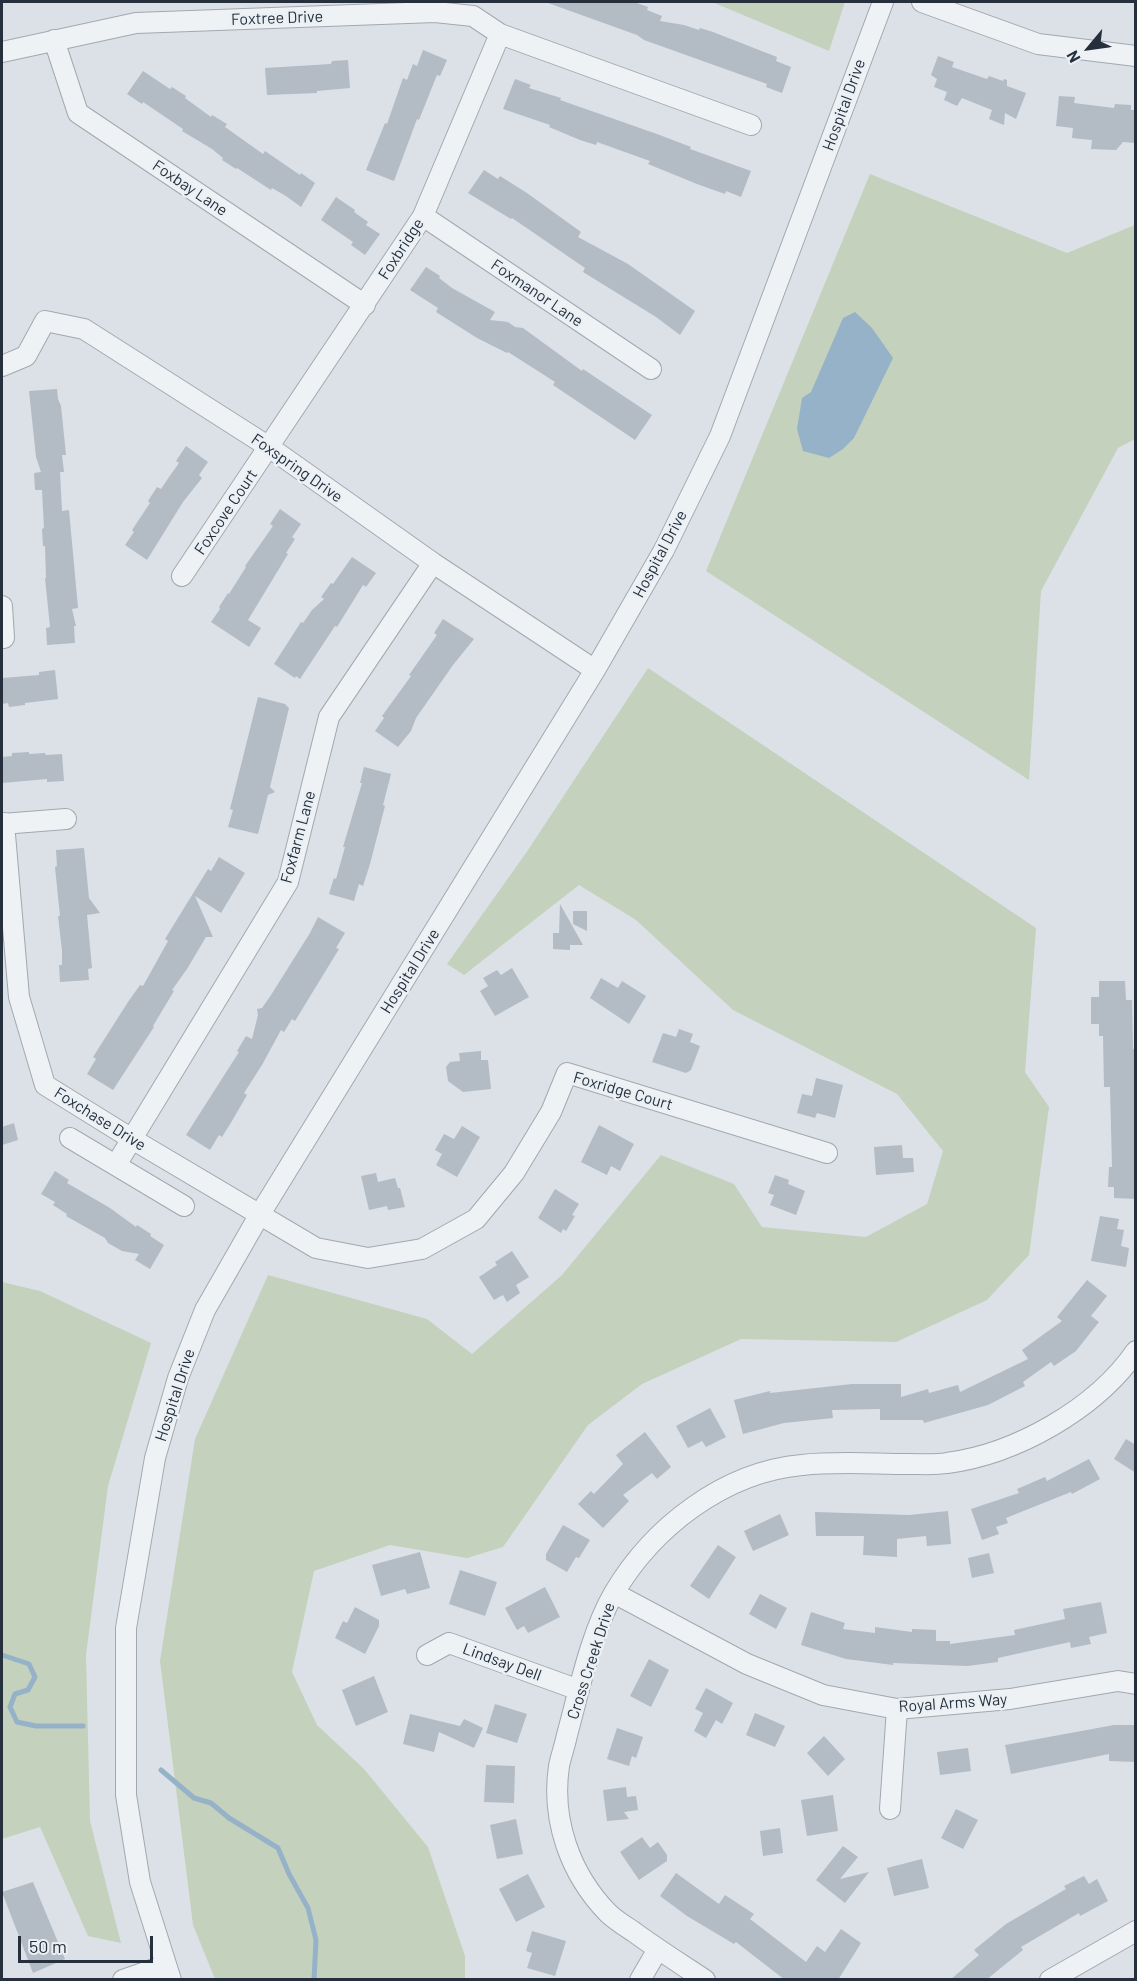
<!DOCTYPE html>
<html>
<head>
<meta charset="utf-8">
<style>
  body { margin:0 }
  #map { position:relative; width:1137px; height:1981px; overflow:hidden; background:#dce1e7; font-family:Barlow,sans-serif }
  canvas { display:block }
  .frame { position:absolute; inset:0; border:3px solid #26303d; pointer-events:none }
  .north { position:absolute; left:1059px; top:18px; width:60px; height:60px; -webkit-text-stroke:4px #ebf0f5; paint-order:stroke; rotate:241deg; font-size:16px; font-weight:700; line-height:24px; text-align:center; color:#26303d }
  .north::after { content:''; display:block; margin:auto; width:21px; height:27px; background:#26303d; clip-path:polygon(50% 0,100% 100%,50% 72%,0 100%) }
  .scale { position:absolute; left:18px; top:1936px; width:135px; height:27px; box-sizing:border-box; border:3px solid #26303d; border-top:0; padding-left:8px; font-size:18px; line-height:21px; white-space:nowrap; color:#26303d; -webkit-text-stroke:4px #ebf0f5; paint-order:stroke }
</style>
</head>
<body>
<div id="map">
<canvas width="1137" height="1981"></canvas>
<div class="frame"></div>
<div class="north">N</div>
<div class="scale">50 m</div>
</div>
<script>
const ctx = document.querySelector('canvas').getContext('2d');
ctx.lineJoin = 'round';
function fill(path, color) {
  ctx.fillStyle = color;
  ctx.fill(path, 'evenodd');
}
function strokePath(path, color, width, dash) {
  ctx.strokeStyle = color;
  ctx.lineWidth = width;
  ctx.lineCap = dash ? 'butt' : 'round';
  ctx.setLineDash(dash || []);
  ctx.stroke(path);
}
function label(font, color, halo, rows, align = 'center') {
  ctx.font = font + ' Barlow,sans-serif';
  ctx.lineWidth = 5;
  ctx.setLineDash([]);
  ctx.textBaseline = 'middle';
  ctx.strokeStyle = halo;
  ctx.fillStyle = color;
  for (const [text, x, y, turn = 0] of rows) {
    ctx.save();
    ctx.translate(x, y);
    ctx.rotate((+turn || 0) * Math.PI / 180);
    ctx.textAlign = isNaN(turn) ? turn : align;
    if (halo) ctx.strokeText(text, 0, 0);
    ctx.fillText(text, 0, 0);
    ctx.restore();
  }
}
fill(new Path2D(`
  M712,2H845L829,51Z
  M870,174L1067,253L1135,225V439L1118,448L1041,591L1029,780L706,571Z
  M648,668L1036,928L1025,1072L1049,1107L1029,1255L987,1300L896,1342L741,1339L642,1384L588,1425L503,1547L467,1558L390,1545L314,1571L292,1672L317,1725L364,1769L428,1847L465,1956V1979H215L193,1925L160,1661L195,1439L268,1275L427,1319L472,1354L562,1275L661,1155L734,1184L762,1227L866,1237L927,1204L943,1151L897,1094L733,1010L636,920L579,885L464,975L447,964L526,853Z
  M2,1282L40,1291L151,1343L108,1486L86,1655L90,1821L121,1943L88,1936L40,1827L2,1839Z`), '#c4d1bd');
fill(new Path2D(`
  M855,312L872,328L893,358L854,438L843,449L829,458L803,451L797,429L802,398L811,392L843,318Z`), '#96b2c8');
strokePath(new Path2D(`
  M2,1655L29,1664L35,1677L28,1690L15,1694L10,1707L17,1722L36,1726H83
  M161,1770L194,1798L211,1803L229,1818L278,1848L289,1874L308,1908L316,1940L314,1980`), '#96b2c8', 5);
fill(new Path2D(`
  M549,2H634L648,7L647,10L662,16L660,21L684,25L699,30L700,28L713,32L777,57L776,61L791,67L782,93L766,87L767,84L644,40L637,35L548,3Z
  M423,50L447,60L440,76L437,75L419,120L417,119L394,181L366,170L385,123L387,124L403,78L407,80L413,64L417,66Z
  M938,56L954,62L952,67L987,79L989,76L1003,81L1004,79L1007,80V86L1026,93L1016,119L1005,113L1004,125L989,119L992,110L962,98L957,106L944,100L947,92L934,87L937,79L931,75Z
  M348,60L350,88L317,91V93L267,95L265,68L331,64L332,61Z
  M143,71L170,89L172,87L186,96L185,98L211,117L212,115L227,124L225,127L263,154L265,151L300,175L301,173L315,183L301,207L286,196L272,188L271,190L237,168L236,169L222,160L223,158L212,149L182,131L183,129L143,102L142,104L127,94Z
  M515,79L531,85L529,88L561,98L560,100L657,134L691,147L690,149L751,171L741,197L726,191L725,194L697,184L648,164L650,161L597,142L596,145L580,140L549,127L550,125L503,109Z
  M1059,96L1075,97L1074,103L1114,108L1115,104L1131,105V110H1136V143L1123,142L1116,150L1091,149L1092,140L1072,138L1073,128L1056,126Z
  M484,170L498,179L500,176L527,193L581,232L578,237L628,264L695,311L680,335L656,317L583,272L585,268L512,218L511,219L468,193Z
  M336,197L355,210L354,212L368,222L366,225L380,234L365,255L351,245L353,242L321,220Z
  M426,267L440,276L439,278L452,288L495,312L490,320L508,322L515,327L523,328L582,371L583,369L652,415L635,440L553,385L555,382L541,373L508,352L507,353L477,338L436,312L438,308L410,290Z
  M57,389L58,399L61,406L66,455H62L64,472H60L62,511L69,510L78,608L72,609L76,626H74L75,643L47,645L46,628L50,627L45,578H46L45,546H43L42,529L44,528L42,490H35L34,473L41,472L36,457L29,391Z
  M186,446L208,462L199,475L202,478L183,502L147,560L125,545L134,532L132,530L150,503L148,501L157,487L161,489L169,477L179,463L176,461Z
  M280,509L301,524L292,537L295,539L286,553L288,554L248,620L261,628L249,647L211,622L220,609L219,607L228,593L229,594L246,567L245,566L273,526L270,524Z
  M352,557L376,573L366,587L363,585L337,627L335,626L300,679L296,676L295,678L274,664L301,622L303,623L312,610L324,599L321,597L331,583L333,584Z
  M443,619L474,639L453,665L416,718L411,731L398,747L375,731L384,718L382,716L411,676L409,675L437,635L434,633Z
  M55,670L58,699L25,703V705L9,707L8,703L2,704V678L39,675V672Z
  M258,697L285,704L289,708L270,787L275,792L268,795L258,834L228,827L233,810L230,809Z
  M29,752V754L45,753L46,755L62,754L64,781L47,782V779L2,783V757L12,756V753Z
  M364,767L391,774L383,805L385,806L370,864L363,886L359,884L354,901L329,894L334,878L336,879L345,847H343L362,783H360Z
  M84,848L89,898L100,913L87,915L92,968L88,969L89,980L60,982L59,965H62V951L58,916H60L55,867L57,866L56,850Z
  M219,857L245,873L221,913L195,896L213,937H206L187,969L172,990L174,991L153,1026L154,1027L113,1090L87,1074L96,1059L93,1057L128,1002L140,985L143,986L168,941L165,939L208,869L211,871Z
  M560,904L583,945H570V950L553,949V933H559Z
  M573,911H587V931L573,924Z
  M318,917L345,933L336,948L339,949L295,1021L292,1019L284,1032L281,1030L262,1065L244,1093L247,1095L232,1121L222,1137L219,1135L210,1150L186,1135L239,1052L237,1051L246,1036L252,1039L258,1015L257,1009L262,1008L271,995L310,933Z
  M512,968L529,997L495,1016L480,991L488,986L483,978L497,970L501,975Z
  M601,978L618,988L622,981L646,996L629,1024L590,998Z
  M1099,981H1125L1126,1000H1132L1133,1049H1136V1199L1114,1198V1187H1108L1109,1167H1112L1110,1087H1104L1103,1036H1099V1024H1091V997H1099Z
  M679,1029L693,1034L690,1042L700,1046L691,1070L686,1073L652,1062L663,1033L676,1037Z
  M481,1051V1060H488L491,1089L463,1092L448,1081L446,1067L450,1062L460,1061L459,1053Z
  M816,1078L843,1085L835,1118L817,1113L815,1118L797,1113L802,1094L812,1096Z
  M14,1123L18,1140L2,1145V1127Z
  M599,1125L634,1144L620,1171L611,1166L607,1175L581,1162Z
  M462,1126L480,1137L457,1177L436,1165L442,1154L435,1150L444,1134L454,1139Z
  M902,1145L903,1158H913L914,1172L876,1175L874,1147Z
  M55,1171L69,1180L67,1183L110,1208L136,1227L137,1225L151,1234L150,1236L164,1245L150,1269L135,1260L139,1254L122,1251L108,1243L105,1238L66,1216L67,1214L53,1205L55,1202L41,1194Z
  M376,1173L378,1182L395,1178L398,1188H400L405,1207L388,1210L387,1206L369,1210L361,1176Z
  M775,1175L789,1180L788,1184L805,1191L796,1215L770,1205L774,1195L768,1193Z
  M555,1189L579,1204L572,1215L575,1216L566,1231L563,1229L561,1233L538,1218Z
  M1100,1216L1119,1219L1117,1229L1124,1230L1121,1246L1129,1248L1126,1267L1091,1261Z
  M512,1251L529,1277L516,1285L520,1293L507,1302L503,1295L494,1300L479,1277L497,1265L495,1262Z
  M1087,1280L1107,1296L1091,1316L1099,1322L1076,1351L1054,1366L1051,1362L1023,1382L1025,1386L988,1405L924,1423L923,1420H880V1409L832,1410L833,1418L784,1423L743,1434L734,1400L770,1391V1393L852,1384H901V1397L928,1389L929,1393L958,1385L960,1392L1028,1359L1022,1350L1062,1321L1057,1317Z
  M710,1408L726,1437L706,1447L702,1441L688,1448L676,1426Z
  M645,1432L671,1467L657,1479L652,1473L623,1495L629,1501L603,1528L578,1504L591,1491L594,1494L623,1464L616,1455Z
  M1126,1439L1136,1445V1473L1114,1459Z
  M1089,1459L1100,1479L1072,1494L1071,1492L1006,1518L1008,1523L996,1527L999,1534L982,1540L971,1509L1019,1493L1017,1489L1045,1477L1047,1481Z
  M948,1511L951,1544L927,1546L926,1536L897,1539V1557L863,1555L864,1536H816L815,1512L909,1515Z
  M780,1514L789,1535L753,1551L744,1531Z
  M563,1525L590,1540L579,1558L576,1557L567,1572L546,1560V1554Z
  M718,1545L736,1557L709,1599L690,1586Z
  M420,1552L430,1588L407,1594L405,1589L381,1596L372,1565Z
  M989,1553L994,1573L972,1578L968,1558Z
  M460,1570L497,1582L485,1616L449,1604Z
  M545,1587L560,1617L528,1633L524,1626L517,1630L505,1608Z
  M760,1594L787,1608L776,1629L749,1614Z
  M1101,1602L1107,1633L1089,1637L1091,1644L1071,1648L1070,1642L998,1658V1662L967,1666L893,1663V1665L846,1659L801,1645L811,1612L845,1623L843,1629L875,1633V1627L912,1632V1629L936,1630V1641H950V1644L1015,1635L1014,1630L1065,1619L1063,1609Z
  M355,1607L379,1620V1626L365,1654L335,1638L343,1621L347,1623Z
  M649,1659L669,1670L651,1707L630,1696Z
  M374,1676L388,1712L356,1726L342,1690Z
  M706,1688L733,1703L722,1724L716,1720L706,1738L694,1731L703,1713L695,1709Z
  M495,1704L527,1714L517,1743L486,1733Z
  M755,1713L785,1726L775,1747L746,1735Z
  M410,1714L460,1726L464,1719L483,1728L474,1748L439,1732L434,1752L403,1744Z
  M1114,1725H1136V1762L1109,1761V1754L1011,1774L1005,1745Z
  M617,1728L643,1737L636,1758L632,1756L629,1766L607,1759Z
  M824,1736L845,1759L828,1776L807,1753Z
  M968,1748L971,1771L940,1775L937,1752Z
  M486,1765L515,1766L514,1803L484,1802Z
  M626,1787L627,1797L636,1796L638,1810L624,1812L629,1819L607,1821L603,1790Z
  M833,1795L838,1831L807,1836L801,1800Z
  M956,1809L978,1820L963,1849L941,1838Z
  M516,1819L523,1854L497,1859L490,1825Z
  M780,1828L783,1853L763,1856L760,1831Z
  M642,1837L650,1848L658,1842L667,1855V1861L639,1880L620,1852Z
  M843,1846L858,1857L840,1879L869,1872L845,1903L816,1880Z
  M922,1859L929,1888L894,1896L887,1868Z
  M676,1873L719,1904L725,1895L754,1914L750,1919L806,1962L817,1946L825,1952L841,1929L861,1943L838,1980H785L736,1942L734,1944L687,1916L660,1896Z
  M528,1874L545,1907L516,1922L499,1889Z
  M1084,1876L1089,1884L1097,1879L1108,1901L1080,1916L1079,1913L1021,1947L1023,1950L986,1980H950L979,1955L974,1950L1006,1924L1066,1889L1064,1886Z
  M33,1882L65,1959L33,1973L2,1892Z
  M532,1931L566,1941L555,1976L527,1968L532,1953L526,1951Z`), '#b3bbc4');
const minor = new Path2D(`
  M922,2L1038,44L1136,56
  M54,40L78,113L365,305
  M2,52L136,23L435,12L473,16L500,34L751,125
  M423,216L651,369
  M2,366L26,356L45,321L84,329L269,447L433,563L595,670
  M182,576L423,216L500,34
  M2,606L4,638H2
  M4,823L19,997L45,1085L132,1139L316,1248L368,1258L422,1249L476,1219L514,1173L551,1112L567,1073L827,1153
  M2,824L66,819
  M70,1138L184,1206
  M116,1165L288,882L329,717L433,563
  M614,1593L747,1664L823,1695L897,1709L1010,1699L1118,1681L1136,1684
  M427,1655L449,1643L579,1690
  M890,1809L897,1709
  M123,1980L166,1965
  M171,1980L140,1882L126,1795V1628L155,1458L178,1378L205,1310L260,1214L595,670L664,550L720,436L883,2
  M640,1980L658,1949
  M705,1980C681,1964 657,1949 634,1932C625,1926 615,1920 608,1913C570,1874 551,1820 559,1766C561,1756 565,1745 567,1735C579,1691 591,1632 614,1593C653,1527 724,1472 802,1465C837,1461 874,1464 909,1464C922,1464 935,1465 947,1463C1016,1454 1096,1409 1136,1351
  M1050,1980L1136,1931`);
strokePath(minor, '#a2a8b1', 22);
strokePath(minor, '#eff2f5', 20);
label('16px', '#26303d', '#ebf0f5', [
  ["Foxtree Drive",277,18,-2],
  ["Hospital Drive",844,105,-70],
  ["Foxbay Lane",190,188,34],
  ["Foxbridge",401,249,-57],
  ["Foxmanor Lane",537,293,34],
  ["Foxspring Drive",297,468,35],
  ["Foxcove Court",226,512,-56],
  ["Hospital Drive",660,554,-62],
  ["Foxfarm Lane",298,837,-75],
  ["Hospital Drive",410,971,-58],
  ["Foxridge Court",623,1091,16],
  ["Foxchase Drive",100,1119,32],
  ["Hospital Drive",175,1395,-72],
  ["Cross Creek Drive",591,1661,-72],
  ["Lindsay Dell",502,1662,20],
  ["Royal Arms Way",953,1703,-4]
]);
</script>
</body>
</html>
